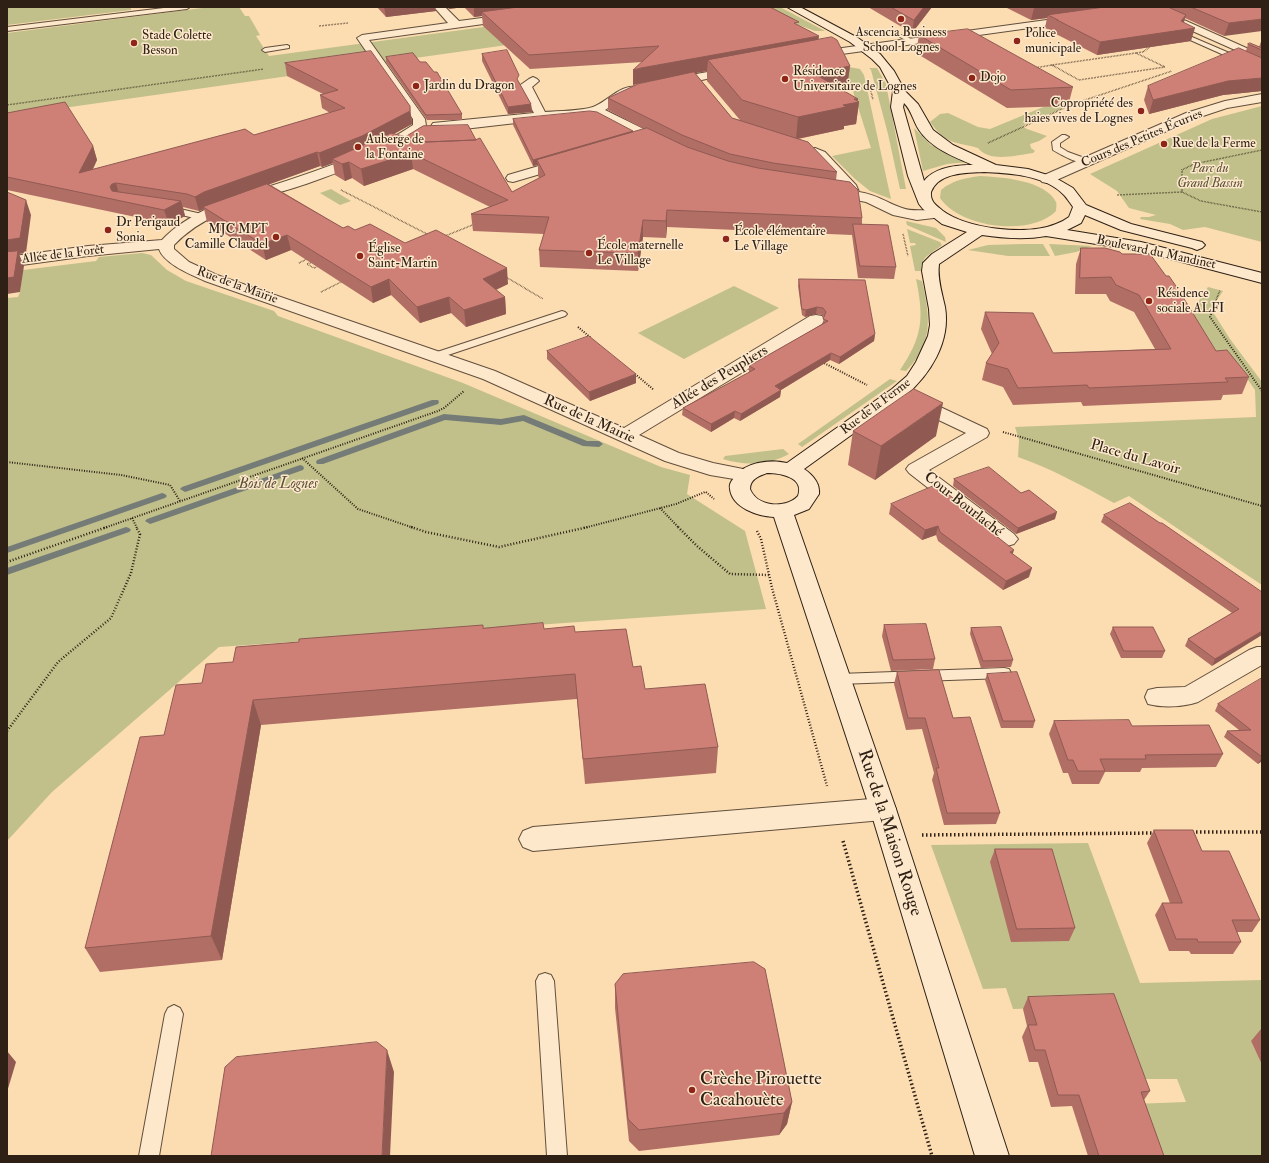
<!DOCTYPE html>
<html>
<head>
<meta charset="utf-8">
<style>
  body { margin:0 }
  #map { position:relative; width:1269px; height:1163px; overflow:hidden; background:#fcdcb1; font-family:"IM FELL Double Pica",serif }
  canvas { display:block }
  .frame { position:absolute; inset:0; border:8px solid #2e2015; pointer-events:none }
</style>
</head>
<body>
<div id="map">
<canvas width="1269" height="1163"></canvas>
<div class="frame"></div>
</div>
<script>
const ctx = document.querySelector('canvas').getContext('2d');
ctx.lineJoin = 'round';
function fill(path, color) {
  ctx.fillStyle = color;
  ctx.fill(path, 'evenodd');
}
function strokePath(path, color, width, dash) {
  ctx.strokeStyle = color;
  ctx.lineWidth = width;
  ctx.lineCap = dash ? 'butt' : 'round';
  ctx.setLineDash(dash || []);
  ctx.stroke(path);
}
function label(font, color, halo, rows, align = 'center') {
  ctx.font = font + ' "IM FELL Double Pica",serif';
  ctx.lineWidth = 3;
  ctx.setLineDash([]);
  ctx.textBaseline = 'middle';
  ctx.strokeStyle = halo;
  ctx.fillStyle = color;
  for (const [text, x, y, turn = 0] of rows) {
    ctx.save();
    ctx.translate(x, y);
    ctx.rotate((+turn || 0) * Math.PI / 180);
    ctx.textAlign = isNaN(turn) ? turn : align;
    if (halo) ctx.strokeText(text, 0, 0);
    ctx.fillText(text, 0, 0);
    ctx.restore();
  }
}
fill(new Path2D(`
  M7,7H131V10L7,25Z
  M210,7H239L245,16H249L260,35L256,36L269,56L632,7H780L825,31H815L785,20L542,40L7,116V33Z
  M849,67L860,69L864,75L891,199L870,191L855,179L832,156L871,148L852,88L845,73Z
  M869,68H877L886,84L906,189H900L888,134L871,70Z
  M1048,105L1066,107L1022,126L1027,129L1047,136L1039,141L1030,144L1031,148L1035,151L1033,153C1018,155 989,163 978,148C953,141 947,145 930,122L940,114L948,113L978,127L990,129Z
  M1262,106V242L1205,227L1183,230L1170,224L1140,219L1141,217H1149L1156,215L1129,208L1117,191L1090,174L1212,119Z
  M914,128L931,145L956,158L968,162L947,164L923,171Z
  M980,176C1001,177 1045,180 1056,202C1057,204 1056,208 1056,211C1031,237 960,228 940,198L941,190C953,180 965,178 980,176Z
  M331,189L351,201L340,205L320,193Z
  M906,221L936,228L945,237L946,242L907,225Z
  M907,229L940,242L942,245C932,254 921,255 921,271H915L910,246L916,245L915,243H910Z
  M1022,244H1043L1050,256H1008L968,250L988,245Z
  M1049,244L1092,246L1076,252L1055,256Z
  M142,253L151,255L167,270L186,281L274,311L278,316L463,383L661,467L690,475L687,494L745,531L766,609L219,647L52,792L7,841V298L18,297L20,292L23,270L96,261L99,257Z
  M916,279L922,281C930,316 934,343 906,371L900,370C923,336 924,318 916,279Z
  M734,286L779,308L684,359L638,333Z
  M1208,287L1223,291L1211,309L1230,339L1262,382V585L1129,496L1114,503C1083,486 1052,469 1018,457L1019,440L1015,427L1256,417L1255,390L1246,377L1216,352L1191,313Z
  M890,379L897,381L802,447L798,444Z
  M783,449L789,454C769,465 745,466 723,459L725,456Z
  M1088,843L1140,983L1262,980V1041H1251L1262,1065V1156H1151L1133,1104L1186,1102L1177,1079H1140L1107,1006L1013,1009L1006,988L983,989L931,845Z`), '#c1c08a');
fill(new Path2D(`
  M432,400H438L439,402L438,404L188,491L185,492L180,489L182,487Z
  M444,414L501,419L524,415L587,441H599L603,444L599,447L583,446L523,421L501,425L445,420L323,464H317L316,462L317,460Z
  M300,465L303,466L304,468L303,470L153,523L150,524L145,521L147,519Z
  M162,493L165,494L167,496L165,498L7,553V547Z
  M126,527L129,528L131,530L129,532L7,575V568Z`), '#757c77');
const lane = new Path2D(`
  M172,7H190L187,9L7,31V27Z
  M1184,29L1189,30L1185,34L1262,67V72L1179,35V33Z
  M900,35H904L914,41L909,42L900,37Z
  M287,45L289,46V48L265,52L262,50L265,48Z
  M1062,135H1065L1069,137L1060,143V147L1068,152L1090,160V164C1080,165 1061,155 1053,150L1052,142Z
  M167,206L206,215L207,217L203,220L164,211L163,209Z
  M562,311L565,312L567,314L565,316L439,358H431L430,356L431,354Z
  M1004,668L1009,669L1011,673L1009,677L1004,678L839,684L834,683L832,679L834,675L839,674Z
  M545,973L551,975L554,981L567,1156H547L536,981L539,975Z
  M174,1005L180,1008L183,1014L159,1156H139L165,1014L168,1008Z`);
const street = new Path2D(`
  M434,7H445L459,21L512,14L517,17L512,20L369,40L425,119L426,126L424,129C388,153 347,170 306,184C261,199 208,209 174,245V249L189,262L217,275L495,371L624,428L810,316L816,315L822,316L824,320L822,324L639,435L679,453L713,463L753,471L756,475L753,479L746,481L710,475L665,461L483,379L205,281C192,275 164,264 159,249L88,256L7,267V257L88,246L162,240C175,226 191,217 208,208C277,181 351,166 413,125V119L357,38L362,35L448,23Z
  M1142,7H1155L1262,55V62L1143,9Z
  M1076,16L1080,17L1081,19L1080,21L813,58L807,55L813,52Z
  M736,67L740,68L742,70L740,72L668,87L664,86L662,83L664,80L668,79Z
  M533,77L537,79L539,81L532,87L545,112C558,111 581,111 593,107C607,102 622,83 638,87L640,90L638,93L619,101L605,110L668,141L670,144L668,147H658L594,114L464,129H433L431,126L433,123L534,113L519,86L529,79Z
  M1262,94V102L1227,108L1194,119L1052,182L1047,183L1042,182L1040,179L1042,176L1186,113L1225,101Z
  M815,148L825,152L856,185L859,192C878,195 885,202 902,208C916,213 929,208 942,211L944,214L942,217L917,220L893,215L866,202L825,194L823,191L825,188L830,187L844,189L815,158L808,152L810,149Z
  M566,158L571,159L573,162L571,165L513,182L508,181L506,178L508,175Z
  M913,396L919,397L987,429L989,433L987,437L929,470L1014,534L1018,539L1014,544L1007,546L1000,544L909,473L906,469L909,465L966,433L907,405L904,401L907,397Z
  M1257,647H1262V665L1198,702C1183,707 1163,708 1148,704L1145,697L1148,690L1157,688L1185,687L1249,650Z
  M883,798L892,801L896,809L892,817L883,820L533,851L523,847L519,839L523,831L533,827Z`);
const secondary = new Path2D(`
  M787,7H800L858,38L880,54L894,71L905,91L918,104L933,130L953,145L996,165L1028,169L1054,177L1073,188L1086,205L1131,224L1202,242L1205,245L1202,248L1197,250L1192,248L1121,230L1085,215L1081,223L1067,230L1141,242L1262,273V283L1140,251L1046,236C1024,240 1004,238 982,235L939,264C937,278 942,293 945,307C951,342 930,375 904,397L804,469C813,475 820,483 819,494L809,509L794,515L896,809L1009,1156H975L870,809L774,517C758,516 732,508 730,489C729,485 731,481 734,478C744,462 770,459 787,463L892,389L907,376L916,362L928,336L930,325L929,309L922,271L923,263L932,254L967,232L942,224L923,209L919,204L908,176L891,107L893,91L880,67L872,59L850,42ZM904,103C912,111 913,121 919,130C931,148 954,157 973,165C957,165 935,167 924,181L903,107ZM984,172C1009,173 1045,175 1064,195C1067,198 1070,203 1073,207L1069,217C1065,220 1061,222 1056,224C1027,236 968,229 943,211C936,205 930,202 931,192C939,172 966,173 984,172ZM767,473C780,473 805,477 798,496C786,509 757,507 750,489C750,479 759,476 767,473Z`);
strokePath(lane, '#624f3c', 2);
strokePath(street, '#624f3c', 2);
strokePath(secondary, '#2e2015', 2);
strokePath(new Path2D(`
  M319,26L348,23
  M1136,53L1165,67L1079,80L1052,65Z
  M1136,53L1143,52L1151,46
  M1034,68L1052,65
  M870,87L873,100
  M7,105L264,69
  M988,143L1073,104L1172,71
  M341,190L429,235
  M1182,192L1201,201L1262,212
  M1117,195L1182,192V170L1194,164L1262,150
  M903,234L908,256
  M445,236L475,224
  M312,262L307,264L314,268L317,267
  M299,263L307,259
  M506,277L543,299
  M321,292L343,281
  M1213,308L1220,290`), '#2e2015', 1.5, [0.5, 1]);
strokePath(new Path2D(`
  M1214,307L1210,317L1262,391
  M578,327L591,338
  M822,362L867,385
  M635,374L654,390
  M1003,432L1262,506
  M302,458L358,509L414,528
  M7,462L121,475L170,485L180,501
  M706,492L714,499
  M660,508L679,528
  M132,518L137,528
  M104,528L438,411L444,408L464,391
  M584,528L676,504L705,492`), '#2e2015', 2, [1, 1.5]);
strokePath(new Path2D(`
  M411,527L426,532L499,547L588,527
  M678,527L697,546L730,574L769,575
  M757,531L761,539L772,588L827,786
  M7,562L107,527
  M7,731L58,662L111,618L131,573L140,534L136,527`), '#2e2015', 2.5, [1, 2]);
strokePath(new Path2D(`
  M1192,832H1262
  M922,835L1155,833
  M843,841L932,1156`), '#2e2015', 3.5, [1.5, 2.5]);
fill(lane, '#fde8cc');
fill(street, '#fde8cc');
fill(secondary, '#fde8cc');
fill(new Path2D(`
  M377,7H435L436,11L386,17Z
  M447,7H770L799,26L818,40L850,66L847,87L840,88L859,102L856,124L844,126V129L798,139L837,172L836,180L862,218V225L896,267L894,279L858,278L852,235L667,227L666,238L643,237L638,271L540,267L539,250L544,234L473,231L471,214L490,207L413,169L364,186L352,178L345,181L335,175L333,163L322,167L320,166L269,184L343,228L355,230L405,243L508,284L496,290L505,297L506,314L466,327L451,313L420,323L391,295L373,303L291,250L266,260L207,222L204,209L199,211L183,207L185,216L169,224L7,190V113L93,146L97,160L93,169L254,135L330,113L322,108L320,95L323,94L287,76L285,63L412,119V124L394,134L405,137L476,140L512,192L539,178L538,176V165L533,166L513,125V119L633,132L644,129L608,110V98L660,79L641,83L633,85L643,62L530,69L483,26L482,16L474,17L464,7L449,9ZM707,71V81L740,120L732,118L695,73Z
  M868,7H932L912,33Z
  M1005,7H1262L1224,36L1185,18L1184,23L1191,41L1097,55L1054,33V32L1045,28L1047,18L1031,20Z
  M919,35L1073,87L1068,106L1007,108L916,53Z
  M1262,39V91L1223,95L1149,114L1144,100L1148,86L1246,51L1248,44L1259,47Z
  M482,54L519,83L531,104L532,112L508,114L482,61Z
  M386,57L420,62L462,114V120H427L386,62Z
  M1081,248L1122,254L1216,351L1249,377L1242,394L1223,395L1221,400L1083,406L1081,402L1013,405L1003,387L982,380L986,363L992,354L981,329L985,312L1053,353L1155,349L1134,312L1110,301L1106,294H1075L1076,264Z
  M799,279L875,334L874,341L839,364L830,360L781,390L780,397L740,421L734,418L711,432L682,415L683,408L749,373V366L823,324L824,317L822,315L816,314L805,317L802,315L798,286Z
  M547,351L636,383L590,401L547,359Z
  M853,431L936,436L875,480L848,465Z
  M954,479L1021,493L1055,519L1016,534L953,486Z
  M891,504L998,537L1013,554L1029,577L1003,590L938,541L936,535L922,540L889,514Z
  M1104,515L1262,592L1212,666L1185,646L1188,639L1232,613L1101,522Z
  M884,625L935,659L933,669L891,671L882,636Z
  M1113,627L1165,651L1162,658H1121L1110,634Z
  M484,628L544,629L575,632L633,667L645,689L718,747L716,773L585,784L577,699L261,725L222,960L100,972L85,948L164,735L202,683L233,662Z
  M971,628L1013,660L1011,667L981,668L970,634Z
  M897,672L953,718L1000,813L996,824L944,825L932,780L934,773L922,729L906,730L894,684Z
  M987,674L1035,721L1033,728H1001L985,680Z
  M1262,679V761L1258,764L1224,737L1227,731L1239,730L1215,711L1218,704Z
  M1054,721L1132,726L1223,754L1216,767L1142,768L1140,772H1105L1099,784H1072L1068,773H1063L1049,734Z
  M1154,830L1202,851L1260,920L1252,932H1237L1241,942L1233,954H1191L1189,951H1169L1155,915L1162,903H1170L1147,843Z
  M995,849L1075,928L1069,941L1011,942L990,862Z
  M615,984L792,1102L787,1124L779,1135L639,1151L629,1141L615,1008Z
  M1028,997L1150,1091L1144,1100L1164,1156H1088L1072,1106L1051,1107L1038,1062H1029L1022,1037L1027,1026L1023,1009Z
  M1261,1029H1262V1065L1251,1041Z`), '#b16e65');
fill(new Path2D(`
  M384,7H435L436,11L386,17Z
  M449,7H464L449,9Z
  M474,7H553L482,12V16L474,17Z
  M924,7H932L912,33L914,20Z
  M1041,7H1131L1048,15L1047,18L1031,20L1034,8Z
  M1186,15L1182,28H1195L1191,41L1097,55L1100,42L1181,21Z
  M1262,19V31L1224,36L1229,23Z
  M819,36L817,51L708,60L707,71L641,83L633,85V70L641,68Z
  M850,66L847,87L811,94L813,73Z
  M1262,78V91L1223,95L1149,114L1153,100L1228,81Z
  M854,99H858L857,102H859L856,124L844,126V129L796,139L798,117L843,105Z
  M531,104L532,112L508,114V107Z
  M410,106L412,124L364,150L332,159L333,163L322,167L319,153Z
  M633,131V137L537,160L538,165L533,166V160Z
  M93,146L97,160L84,187L79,173Z
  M317,152L320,166L207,207H203L204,209L199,211L195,197L204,192Z
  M411,153L413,169L364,186L361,169Z
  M349,162L352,178L345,181L342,164Z
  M116,183L120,198L117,199L110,187L112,184Z
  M26,200L31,215L26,253L19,254L24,266L20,292L7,294V240Z
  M181,201L185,216L169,224L164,210Z
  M667,210V227L666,238V221Z
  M643,220V237L638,271V253Z
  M287,235L291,250L266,260L262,244Z
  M507,268L508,284L484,295L483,279Z
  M389,279L391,295L373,303L371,287Z
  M449,297L451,313L420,323L417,307Z
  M505,297L506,314L466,327L464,310Z
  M817,307L816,314L805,317L806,310Z
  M875,334L874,341L839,364L840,357Z
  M831,353L830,360L781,390L780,397L740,421L741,414L775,386Z
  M636,374V383L590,401L589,392Z
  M943,403L936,436L875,480L881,446Z
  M735,411L734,418L711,432V424Z
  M1057,512L1055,519L1016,534L1018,528Z
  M938,526L936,535L922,540L925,530Z
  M1014,550L1011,559L1010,552Z
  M1032,568L1029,577L1003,590L1006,581Z
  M1262,631V635L1212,666L1215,659Z
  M253,700L261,725L222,960L211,936Z
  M1262,756V761L1258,764L1262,757Z
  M387,1050L394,1072L390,1156H382Z
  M7,1051L16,1062L7,1092Z
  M792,1102L787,1124L779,1135L784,1113Z`), '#905a53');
const building = new Path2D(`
  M519,7H770L799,22L794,23L819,36L641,68L633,70L659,46L529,55L482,12Z
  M891,7H924L914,20Z
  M1105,7H1168L1186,15L1181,21L1195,28L1100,42L1057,20H1058L1048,15Z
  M1191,7H1262V19L1229,23Z
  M968,29L1073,87L1011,90L919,35Z
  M832,37L837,40L850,66L813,73L858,99H854L859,102L843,105L846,107L798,117L742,100L708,60Z
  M1250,43L1262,48V50L1248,44Z
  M1239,48L1262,58V78L1228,81L1153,100L1148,86Z
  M507,50L519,75L517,79L531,104L508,107L482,54Z
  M371,51L410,106V111L362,136L319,153L317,152L204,192L195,197L187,194L116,183L112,184L110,187L112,191L181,201L164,210L7,177V113L65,102L93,146L79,173L245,129L254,135L345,108L320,95L338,90L285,63Z
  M413,53L420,62H426L434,72H437L462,114L426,115L386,57Z
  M694,72L732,118L808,142L837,172L773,163L730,154L682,135L608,98L638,84Z
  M590,111L597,112L633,131L533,160L513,119Z
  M468,125L476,140H475L426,142L405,137L423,126Z
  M647,128L687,147L728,161L758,168L850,182L858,190L862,218L667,210L666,221L643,220L638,253L539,250L549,217L471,214L508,200L411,153L361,169L349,162L342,164L332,159L391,133L426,142L475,140L480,138L512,192L545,175L537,160Z
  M267,184L343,228L348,226L355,230L370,224L405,243L436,230L507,268L483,279L505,297L464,310L449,297L417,307L389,279L371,287L287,235L262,244L203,207Z
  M7,192L26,200L20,238L7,240Z
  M853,224L888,225L896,267L860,266Z
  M1081,248H1105L1120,252L1122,254H1150L1166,276H1169L1178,289L1216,351L1227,350L1249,377L1225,378L1228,382L1089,388L1087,385L1018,388L1008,369L986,363L999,343L985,312L1033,313L1053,353L1171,349L1139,295L1116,285L1111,277L1080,278Z
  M18,251L14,277L7,278V252Z
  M799,279L865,280L875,334L840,357L831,353L775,386L781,390L741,414L735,411L711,424L683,408L755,369L749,366L828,321L823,319L826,312L823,308L817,307L806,310L802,309Z
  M589,336L636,374L589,392L547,351Z
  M914,389L943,403L881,446L853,431L883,410Z
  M989,467L1021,493L1029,490L1057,512L1018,528L954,479Z
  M936,485L999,533L995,535L1014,550L1010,552L1032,568L1006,581L940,532L938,526L925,530L891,504Z
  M1130,503L1160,523H1162L1262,592V631L1215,659L1188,639L1239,609L1104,515Z
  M543,623L544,629L574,626L575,632L626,629L633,667L641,666L645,689L705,684L718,747L583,759L575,674L253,700L211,936L85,948L140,737L164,735L176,685L202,683L206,664L233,662L236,647L299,642V639L483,625V628Z
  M926,624L935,659L893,660L884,625Z
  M1001,627L1013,660L983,661L971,628Z
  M1113,627H1153L1165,651H1124Z
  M939,670L953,718L970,717L1000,813H947L936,768H939L925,718H908L897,672Z
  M1017,672L1035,721H1003L987,674Z
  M1262,678V757L1227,731L1251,730L1218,704Z
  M1129,720L1132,726L1209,725L1223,754L1145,755L1146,759H1100L1105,771H1078L1073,760H1068L1054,721Z
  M1154,830H1193L1202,851H1229L1260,920H1232L1241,942H1198L1197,939H1176L1162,903H1182Z
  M995,849H1052L1075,928L1017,929Z
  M754,962L765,969L792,1102L784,1113L639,1130L628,1119L615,984L623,974Z
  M1114,994L1150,1091L1141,1092L1164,1156H1099L1079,1095H1058L1045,1050H1035L1028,1025H1037L1028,997Z
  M377,1042L387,1050L382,1156H211L225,1067L236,1057Z`);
fill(building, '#ce8076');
strokePath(building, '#905a53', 1);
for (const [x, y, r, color] of [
  [901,19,4,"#8f2418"],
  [1017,41,4,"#8f2418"],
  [134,43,4,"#8f2418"],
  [972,78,4,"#8f2418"],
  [785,79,4,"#8f2418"],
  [416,86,4,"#8f2418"],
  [1141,111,4,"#8f2418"],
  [1164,144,4,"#8f2418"],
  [358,147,4,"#8f2418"],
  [108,230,4,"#8f2418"],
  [276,237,4,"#8f2418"],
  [726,239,4,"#8f2418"],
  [589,253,4,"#8f2418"],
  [360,256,4,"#8f2418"],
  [1149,301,4,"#8f2418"],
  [692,1090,4,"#8f2418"]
]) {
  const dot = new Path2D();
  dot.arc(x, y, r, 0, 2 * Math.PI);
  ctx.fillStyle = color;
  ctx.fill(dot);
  strokePath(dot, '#fde8cc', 1.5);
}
label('13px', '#2e2015', '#fde8cc', [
  ["Ascencia Business",901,33,"center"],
  ["School Lognes",901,48,"center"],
  ["Police",1025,34],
  ["municipale",1025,49],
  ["Stade Colette",142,36],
  ["Besson",142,51],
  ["Résidence",793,72],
  ["Universitaire de Lognes",793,87],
  ["Dojo",980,78],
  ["Jardin du Dragon",424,86],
  ["Copropriété des",1133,104,"right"],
  ["haies vives de Lognes",1133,119,"right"],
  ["Auberge de",366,140],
  ["la Fontaine",366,155],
  ["Rue de la Ferme",1172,144],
  ["Dr Perigaud",116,223],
  ["Sonia",116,238],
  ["MJC MPT",268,230,"right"],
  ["Camille Claudel",268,245,"right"],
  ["École élémentaire",734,232],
  ["Le Village",734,247],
  ["École maternelle",597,246],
  ["Le Village",597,261],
  ["Église",368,249],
  ["Saint-Martin",368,264],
  ["Résidence",1157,294],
  ["sociale ALFI",1157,309]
], 'left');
label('13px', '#2e2015', '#fde8cc', [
  ["Cours des Petites Écuries",1142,139,-23],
  ["Boulevard du Mandinet",1156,253,12],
  ["Allée de la Forêt",63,255,-7],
  ["Rue de la Mairie",237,286,20],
  ["Rue de la Ferme",876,407,-37]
]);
label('italic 13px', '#5a5038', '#fde8cc', [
  ["Parc du",1210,169],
  ["Grand Bassin",1210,184]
]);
label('15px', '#2e2015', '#fde8cc', [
  ["Allée des Peupliers",720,378,-31],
  ["Rue de la Mairie",589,420,24],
  ["Place du Lavoir",1135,458,16],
  ["Cour Bourlaché",963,505,38]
]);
label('italic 15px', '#5a5038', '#fde8cc', [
  ["Bois de Lognes",278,485]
]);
label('18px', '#2e2015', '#fde8cc', [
  ["Rue de la Maison Rouge",889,833,72]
]);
label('18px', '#2e2015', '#fde8cc', [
  ["Crèche Pirouette",700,1080],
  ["Cacahouète",700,1101]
], 'left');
</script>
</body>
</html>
